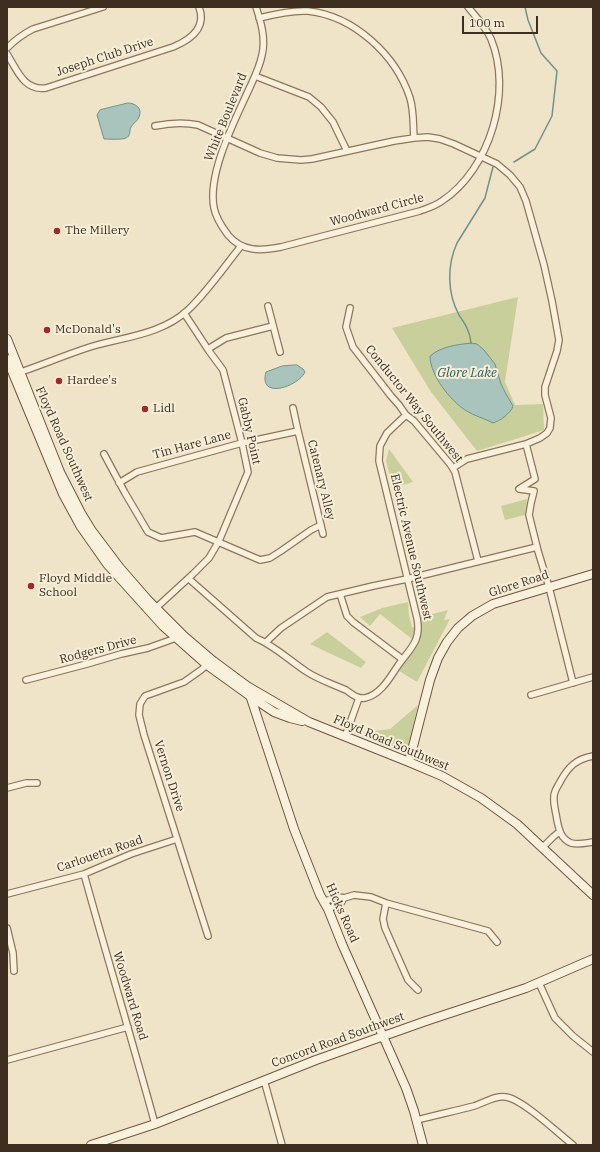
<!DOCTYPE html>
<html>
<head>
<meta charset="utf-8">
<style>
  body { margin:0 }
  #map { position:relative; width:600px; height:1152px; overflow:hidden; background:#f0e4c8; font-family:"IBM Plex Serif",serif }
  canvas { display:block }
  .frame { position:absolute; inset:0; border:8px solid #3d2e20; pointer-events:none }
  .scale { position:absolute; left:462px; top:16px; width:76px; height:18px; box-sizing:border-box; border:2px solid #3d2e20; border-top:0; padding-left:5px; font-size:12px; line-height:14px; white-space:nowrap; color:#3d2e20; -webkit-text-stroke:3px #f7eed8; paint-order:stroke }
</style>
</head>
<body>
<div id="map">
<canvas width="600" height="1152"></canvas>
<div class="frame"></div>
<div class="scale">100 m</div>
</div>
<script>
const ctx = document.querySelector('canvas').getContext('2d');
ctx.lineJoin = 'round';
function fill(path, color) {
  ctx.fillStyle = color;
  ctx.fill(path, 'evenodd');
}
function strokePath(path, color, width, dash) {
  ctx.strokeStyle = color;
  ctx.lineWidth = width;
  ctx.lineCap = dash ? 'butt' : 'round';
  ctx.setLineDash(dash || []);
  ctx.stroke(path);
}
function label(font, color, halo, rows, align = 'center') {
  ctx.font = font + ' "IBM Plex Serif",serif';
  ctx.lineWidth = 4;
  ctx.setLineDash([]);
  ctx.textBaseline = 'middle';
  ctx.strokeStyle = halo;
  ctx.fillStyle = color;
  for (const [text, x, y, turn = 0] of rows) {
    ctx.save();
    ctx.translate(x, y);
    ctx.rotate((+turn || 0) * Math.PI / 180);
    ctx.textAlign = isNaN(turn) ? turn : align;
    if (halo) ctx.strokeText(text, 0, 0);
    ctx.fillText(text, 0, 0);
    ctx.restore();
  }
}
fill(new Path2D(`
  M518,297L505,382L515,405L543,404L544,430L477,451L431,392L392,328Z
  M389,449L413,482L393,488L386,461Z
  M527,499L525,515L505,520L501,506Z
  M408,602L409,615L412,627L415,628L412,639L380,614L370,626L360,617L382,608Z
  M448,610L444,620L450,619L417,682L396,669L412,646L419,627L417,618Z
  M327,632L366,662L361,668L310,644Z
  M418,705L407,752L369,738L359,733L390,729Z`), '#c9cf9b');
const water = new Path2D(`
  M128,103C135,103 143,108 139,117C138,121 133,123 131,127C129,131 131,136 126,138C122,140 109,139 104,139L97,115L100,110Z
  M471,343L477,344L484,350L495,364L501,384L506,394L513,406C511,413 500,421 493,423C484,418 474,416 465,410C450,400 430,375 430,356C442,346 456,345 471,343Z
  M297,365L303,369L305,372C298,387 258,400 266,372L282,366Z`);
fill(water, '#a9c4bc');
strokePath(water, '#6f938a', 1);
strokePath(new Path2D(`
  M514,162L535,149L552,116L557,71L541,53L528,20L525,7
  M471,343C470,331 465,324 459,315C447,293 447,265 457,243L485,198L487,190L493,167`), '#6f938a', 1.5);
const street = new Path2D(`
  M256,7C261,22 266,39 262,55C260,66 255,76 250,87C236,118 207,173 214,208C216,218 222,227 228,235C242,252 261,251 281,247L420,211C428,208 435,206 442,201C490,169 513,92 491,39C486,27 476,17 468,7
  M259,18C275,14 292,10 308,11C354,16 396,55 410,98C414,111 413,125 414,138
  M7,48C15,40 23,34 33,29L103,7
  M7,54C17,70 24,91 46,88L173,47C190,40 207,28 199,7
  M255,76L309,97L321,107L333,122L347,151
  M155,126C170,123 183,122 198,125L260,153L277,158L301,160L312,159L394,141L414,138L428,137L440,139L454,144L497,164L510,175L520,187L526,201L544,265L552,301L559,340L557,351L545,387V395L551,418L550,428L547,433L540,438L526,444L467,459L453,468
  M268,306L280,352
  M350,308L346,327L353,347L391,396L399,405L406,415L414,421L450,464L455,472L478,561
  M208,349L226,338L273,326
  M18,373C42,365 65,355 90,347C123,337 161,335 188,310C208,291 224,267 241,246
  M293,408L298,431L323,534
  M526,444L535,479L519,489L534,491L531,503L529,515L538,551L549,587L573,683
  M104,454L125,493L148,532L161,538L195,532L260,560L270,558L281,551L311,530L321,525
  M119,483L137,472L242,443L298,431
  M189,579L256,638C275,646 290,661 307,672C319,680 333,684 346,690C352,694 357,699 365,698C380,695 389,679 397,667C409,649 422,642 417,618L379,461L380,446L387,433L406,415
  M340,594L347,616L353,622L402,659
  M156,608L193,574L209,558L219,541L248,472L242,443L223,370L209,351L184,313
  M266,642L281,628L327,597L373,586L407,579L537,547
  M208,664L201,670L184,682L145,696L140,704L139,715L144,735L208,936
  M26,680L87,664L121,654L148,648L176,638
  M531,695L593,677
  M345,737L359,698
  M593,756C576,759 568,767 560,782C558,786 554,791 554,796C553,804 556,812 557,820C559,830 561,839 571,843C578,845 586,843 593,842
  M7,788L26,783H37
  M543,847L553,837L559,832
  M84,874C107,957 132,1040 155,1124
  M7,894L84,874L131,854L177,839
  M325,901L339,897L344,898L354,895L371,897L386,903L488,931L497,942
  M386,903L383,919L385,928L408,980L418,990
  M328,909L341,903L344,898
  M7,928L13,953L14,971
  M539,983L555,1018L573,1036L593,1052
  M7,1060L128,1027
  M264,1080L282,1145
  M417,1120C436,1115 455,1111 474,1106C484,1103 495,1095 506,1097C522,1099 559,1134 573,1145`);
const secondary = new Path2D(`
  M7,339L60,472L81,513L92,531L120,568L147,599L184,636L212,660L247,686L309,722L409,762L442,776L481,798L517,824L593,895
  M7,359L63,494L81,527L107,564L163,626L207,665L250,696L274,712L290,718L302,721
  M247,686L294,829L320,895L328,909L342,944L406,1088L414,1111L423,1145
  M409,762L430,680L438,658L447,642L458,628L472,616L493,604L593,574
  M91,1145L155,1124L316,1060L426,1021L526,988L593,959`);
strokePath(street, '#8d765c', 8);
strokePath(secondary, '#6f573f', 10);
strokePath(street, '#faf1dc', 5.5);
strokePath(secondary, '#faf1dc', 8);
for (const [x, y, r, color] of [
  [57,231,4,"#9e2a2b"],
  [47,330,4,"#9e2a2b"],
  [59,381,4,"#9e2a2b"],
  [145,409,4,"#9e2a2b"],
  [31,586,4,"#9e2a2b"]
]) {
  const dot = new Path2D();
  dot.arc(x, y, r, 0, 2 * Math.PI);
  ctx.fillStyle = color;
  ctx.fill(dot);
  strokePath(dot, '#f7eed8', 1.5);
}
label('12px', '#3d2e20', '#f7eed8', [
  ["Joseph Club Drive",105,57,-18],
  ["White Boulevard",226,117,-68],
  ["Woodward Circle",377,210,-15],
  ["Conductor Way Southwest",414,404,51],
  ["Gabby Point",249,431,77],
  ["Floyd Road Southwest",64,444,66],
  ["Tin Hare Lane",192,445,-15],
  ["Catenary Alley",321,480,76],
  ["Electric Avenue Southwest",411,547,77],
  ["Glore Road",519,584,-18],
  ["Rodgers Drive",98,650,-15],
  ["Floyd Road Southwest",391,743,23],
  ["Vernon Drive",169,776,72],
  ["Carlouetta Road",100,854,-19],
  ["Hicks Road",342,913,66],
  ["Woodward Road",130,996,73],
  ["Concord Road Southwest",338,1040,-20]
]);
label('12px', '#3d2e20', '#f7eed8', [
  ["The Millery",65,231],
  ["McDonald's",55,330],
  ["Hardee's",67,381],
  ["Lidl",153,409],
  ["Floyd Middle",39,579],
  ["School",39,593]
], 'left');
label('italic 13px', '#2f5d5a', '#f7eed8', [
  ["Glore Lake",467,373]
]);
</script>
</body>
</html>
